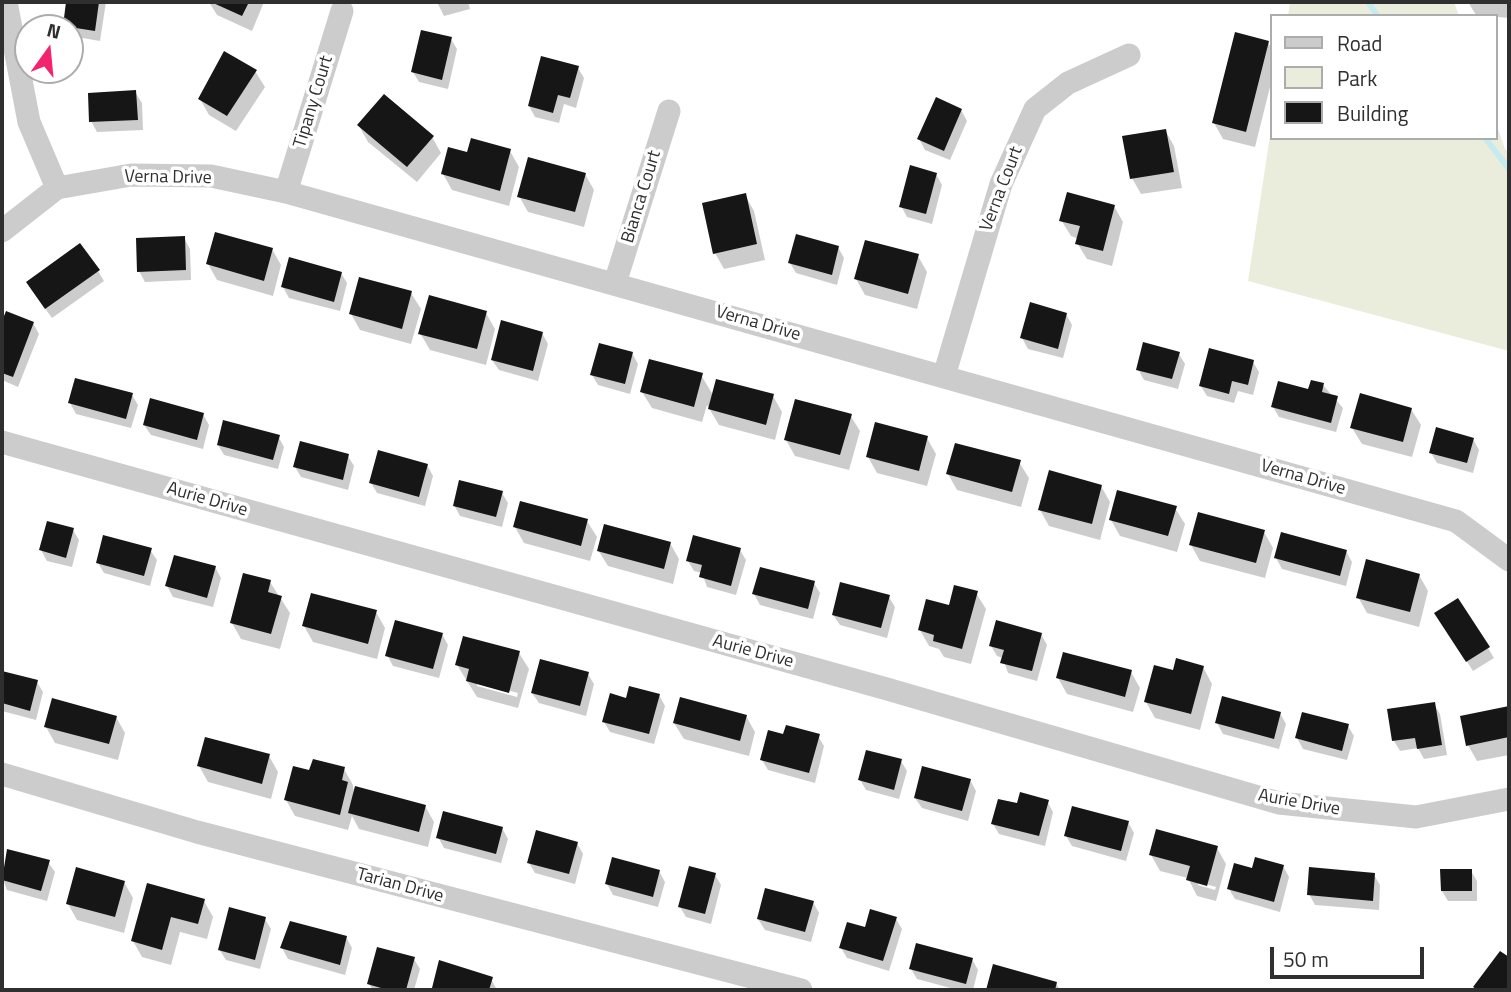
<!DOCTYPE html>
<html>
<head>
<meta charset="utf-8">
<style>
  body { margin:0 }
  #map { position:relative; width:1511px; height:992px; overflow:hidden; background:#fff; font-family:"Titillium Web",sans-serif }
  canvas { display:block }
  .frame { position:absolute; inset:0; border:4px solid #2f2f2f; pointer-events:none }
  .legend { position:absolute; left:1270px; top:14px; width:228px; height:126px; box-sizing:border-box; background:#fff; border:2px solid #acacac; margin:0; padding:9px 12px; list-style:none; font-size:21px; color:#2f2f2f }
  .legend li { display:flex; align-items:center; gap:14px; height:35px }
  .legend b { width:35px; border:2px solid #acacac }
  .north { position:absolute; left:14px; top:14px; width:70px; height:70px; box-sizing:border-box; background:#fff; border:2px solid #acacac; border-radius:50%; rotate:15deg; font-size:19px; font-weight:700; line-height:28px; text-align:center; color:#2f2f2f }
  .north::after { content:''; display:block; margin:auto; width:24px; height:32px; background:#f4236d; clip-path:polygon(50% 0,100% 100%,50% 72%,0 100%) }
  .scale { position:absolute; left:1270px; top:947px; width:154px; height:32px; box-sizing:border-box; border:4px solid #2f2f2f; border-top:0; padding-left:9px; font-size:21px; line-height:24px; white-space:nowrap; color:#2f2f2f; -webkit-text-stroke:5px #fff; paint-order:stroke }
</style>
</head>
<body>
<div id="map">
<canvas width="1511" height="992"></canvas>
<div class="frame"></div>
<ul class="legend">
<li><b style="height:9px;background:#ccc"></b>Road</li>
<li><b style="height:19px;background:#eaeddc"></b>Park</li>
<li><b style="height:19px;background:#161616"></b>Building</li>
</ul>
<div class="north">N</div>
<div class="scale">50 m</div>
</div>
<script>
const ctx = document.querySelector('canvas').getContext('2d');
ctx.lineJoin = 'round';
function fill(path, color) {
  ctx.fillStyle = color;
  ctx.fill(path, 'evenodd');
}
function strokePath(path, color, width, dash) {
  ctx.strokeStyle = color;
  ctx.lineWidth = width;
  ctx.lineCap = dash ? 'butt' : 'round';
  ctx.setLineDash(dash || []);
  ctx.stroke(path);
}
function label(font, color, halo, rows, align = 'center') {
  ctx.font = font + ' "Titillium Web",sans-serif';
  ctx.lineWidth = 7;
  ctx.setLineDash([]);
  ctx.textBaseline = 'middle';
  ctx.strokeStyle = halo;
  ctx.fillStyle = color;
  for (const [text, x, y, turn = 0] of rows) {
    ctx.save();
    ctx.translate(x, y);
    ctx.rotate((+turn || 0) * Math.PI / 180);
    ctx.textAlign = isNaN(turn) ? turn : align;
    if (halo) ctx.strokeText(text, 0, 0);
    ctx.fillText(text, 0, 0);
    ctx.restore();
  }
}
fill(new Path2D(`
  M1290,2H1454L1459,16H1288Z
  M1495,120L1505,149L1509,152V351L1248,281L1271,129V138H1495Z`), '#eaeddc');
fill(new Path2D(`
  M68,2H106L100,41L71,36L70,28L65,26Z
  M209,2H264L252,31L217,15Z
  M437,2H468L470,9L444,16Z
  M1468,2H1509V18L1476,15Z
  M451,39L457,49L448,89L419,82L413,72Z
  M1268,42L1271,48V83L1255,147L1223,139L1214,123Z
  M578,68L584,78L576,108L564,104L559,123L535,117L529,106Z
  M255,71L265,87L236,131L209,115L200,99Z
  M135,92L142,103L143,130L97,132L91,121Z
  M961,110L967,121L950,160L925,150L919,139Z
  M359,126L432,137L441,153L417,182L368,142Z
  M1165,130L1174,146L1182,188L1141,194L1132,178Z
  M510,151L519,167L509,206L452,190L443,174L468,155Z
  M585,174L594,190L584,227L528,212L519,196Z
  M936,174L942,185L932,224L907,217L901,206Z
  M745,195L754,211L765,260L724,269L715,253Z
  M1114,206L1123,222L1112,266L1087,259L1077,243L1079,239L1071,236L1061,220Z
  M184,238L190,249L191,280L145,282L139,271Z
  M838,247L844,258L837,285L796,273L790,263Z
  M272,249L281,265L273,296L217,280L208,264Z
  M918,256L927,272L917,309L865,295L856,279Z
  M98,271L104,281L52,318L34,293Z
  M341,273L347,283L340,311L289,298L283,287Z
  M411,293L421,309L411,344L360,330L351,314Z
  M7,313L33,323L39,334L18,387L2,380V326Z
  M486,313L495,329L486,365L430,350L420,333Z
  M1066,314L1072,325L1063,358L1028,349L1022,338Z
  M542,333L548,344L538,381L499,370L492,360Z
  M632,353L638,364L630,394L598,385L592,375Z
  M1179,354L1185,364L1178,389L1144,380L1138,369Z
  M1253,362L1259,372L1253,395L1238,391L1234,403L1207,396L1200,385Z
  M701,375L713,395L773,396L782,412L775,440L719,425L707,405L702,422L652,408L642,392Z
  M1323,385L1343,408L1336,432L1279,417L1273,407Z
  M132,395L138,405L131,428L76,414L70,403Z
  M1411,409L1421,425L1412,457L1362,444L1352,428Z
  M203,414L209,425L203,449L151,435L144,425Z
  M850,415L860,431L849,470L795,456L786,440Z
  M278,436L284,447L278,469L224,455L218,445Z
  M927,438L936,454L927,486L877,473L868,457Z
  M1473,439L1479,450L1473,473L1437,463L1431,453Z
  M348,456L354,466L348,490L301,477L295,467Z
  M1019,462L1029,478L1021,507L957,490L948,474Z
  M427,465L433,476L425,506L377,493L371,483Z
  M1101,486L1110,502L1100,540L1049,526L1040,510Z
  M502,493L508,503L502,527L460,516L454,505Z
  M1175,508L1185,524L1177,552L1120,536L1111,520Z
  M587,521L597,537L590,561L524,543L515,527Z
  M73,530L79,540L72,567L47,561L41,550Z
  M1264,532L1273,548L1265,578L1200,561L1191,545Z
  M670,543L679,559L673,584L608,566L598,550Z
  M150,550L157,560L150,586L104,573L98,563Z
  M740,550L746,560L736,595L707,587L702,573L694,571L688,561Z
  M1346,551L1352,562L1346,586L1282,569L1276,558Z
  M215,567L221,578L213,607L173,597L167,586Z
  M1419,575L1428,591L1419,627L1367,613L1358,597Z
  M270,582L290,613L280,649L241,639L232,623Z
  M814,583L820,593L813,619L760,605L754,594Z
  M976,593L986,609L971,664L944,657L939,649L929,646L920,630L950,607Z
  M889,597L895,607L887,638L840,625L833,615Z
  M376,612L385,628L377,659L313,642L304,626Z
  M1443,624L1488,648L1494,658L1473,671Z
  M442,634L448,645L439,678L393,666L387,655Z
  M1041,634L1047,645L1037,681L1008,673L1003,658L997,656L991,646Z
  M519,653L529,669L518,708L477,697L457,665ZM477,682L518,693L517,697L477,686Z
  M1203,667L1212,684L1200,730L1155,718L1146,702L1174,672Z
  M2,672L37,682L43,692L36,720L2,711Z
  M1131,672L1140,688L1133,712L1067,694L1058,678Z
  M588,674L594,684L586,716L539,703L532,693Z
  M659,695L665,706L654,744L610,732L604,722L627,700Z
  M1434,704L1440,714L1447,755L1424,759L1418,748L1400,751L1394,741L1389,710Z
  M1509,708V755L1477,761L1468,745L1462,717Z
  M1280,713L1286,724L1279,749L1223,734L1217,723Z
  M746,716L755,732L749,756L684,739L674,723Z
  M116,717L125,733L118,760L55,743L46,727Z
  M1348,726L1354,736L1347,760L1303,749L1297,738Z
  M784,736H818L824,746L815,783L768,770L762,760Z
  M269,756L278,772L271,799L208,782L199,766Z
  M901,761L907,771L899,799L866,790L860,780Z
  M344,769L353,785L354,796L425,806L434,822L428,847L359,829L352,816L348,830L295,816L286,800L311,773Z
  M970,780L976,791L968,821L922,808L915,798Z
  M1047,801L1053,812L1045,846L999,834L993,824L1018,805Z
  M1128,822L1134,833L1126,861L1072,846L1066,836Z
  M502,828L508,839L501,863L444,848L438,837Z
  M577,843L583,854L575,884L535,873L529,863Z
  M1217,848L1226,864L1216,901L1197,896L1188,878L1160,871L1151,855ZM1198,882L1216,887L1215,890L1198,885Z
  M9,851L48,862L55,872L47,901L7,890L2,877Z
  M1283,866L1289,877L1280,912L1235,899L1229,889L1253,870Z
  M659,871L665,882L658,907L613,895L607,884Z
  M1471,871L1477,881V901H1448L1442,891Z
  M715,875L721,885L711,924L686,917L680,907Z
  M1374,875L1380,885L1379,910L1315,905L1309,894Z
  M124,882L133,898L124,933L77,920L68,904Z
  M148,885L204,901L213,917L207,939L180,932L171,965L142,957L133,941Z
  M813,902L819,913L811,942L765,930L758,919Z
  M265,919L271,929L260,969L226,960L219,949Z
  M896,919L902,929L889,971L847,958L841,948L867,929Z
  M346,937L352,948L345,975L288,959L282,948Z
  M414,959L420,969L414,990H373L369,984Z
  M972,959L978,970L973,990H958L917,979L911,969Z
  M441,962L491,979L497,990H435Z
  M1056,983L1060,990H988Z`), '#0003');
strokePath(new Path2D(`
  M1368,2L1378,16
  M1485,138L1509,169`), '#c6ebef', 6);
fill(new Path2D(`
  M66,2H99L95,31L63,26Z
  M211,2H249L242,16Z
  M421,30L452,37L442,80L411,72Z
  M1235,32L1269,41L1246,132L1212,123Z
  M224,51L257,70L227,116L198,99Z
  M541,56L579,66L570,98L558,95L553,113L528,106Z
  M136,90L138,120L89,122L88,93Z
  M384,94L434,136L407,167L357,125Z
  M936,97L962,109L944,151L917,139Z
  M1166,129L1174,172L1130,179L1122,136Z
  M471,138L511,149L500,191L441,174L448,147L467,152Z
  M528,157L586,173L575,212L517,197Z
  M910,165L937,173L926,214L899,207Z
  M1067,192L1115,205L1103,251L1075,244L1080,226L1059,221Z
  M746,193L757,244L713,254L702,203Z
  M215,232L273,248L264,281L206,264Z
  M796,234L839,246L832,275L788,263Z
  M185,236L186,270L137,272L136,238Z
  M865,240L919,254L908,294L854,279Z
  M80,243L100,270L45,309L26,282Z
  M289,257L342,272L334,302L281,287Z
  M359,277L412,291L402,329L349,314Z
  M429,295L487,311L477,349L418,334Z
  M1030,302L1067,313L1058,349L1020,338Z
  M6,311L34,322L13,377L2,373V321Z
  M501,320L543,332L533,371L491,360Z
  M1143,342L1180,352L1172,379L1136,370Z
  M599,343L633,352L625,384L590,375Z
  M1209,348L1254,360L1248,385L1232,381L1229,394L1199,386Z
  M649,359L703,373L694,407L640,392Z
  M75,378L133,393L126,419L68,403Z
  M716,379L774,394L766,425L708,409Z
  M1311,380L1324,383L1322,392L1338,396L1331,423L1271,407L1278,381L1308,389Z
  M1360,393L1412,408L1403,442L1350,428Z
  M150,398L204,413L197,440L143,425Z
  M795,399L852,414L840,455L784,440Z
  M223,420L280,435L273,460L217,445Z
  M875,422L928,436L919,471L866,457Z
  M1436,427L1474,438L1467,463L1429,453Z
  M300,441L349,454L343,480L293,467Z
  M955,443L1021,460L1012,492L946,474Z
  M378,450L428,464L419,497L369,483Z
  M1049,470L1102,485L1092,524L1038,510Z
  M459,480L503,491L496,517L453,506Z
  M1117,490L1177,506L1168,536L1109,520Z
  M520,501L588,519L581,546L513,527Z
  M1198,512L1265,530L1256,563L1189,545Z
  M47,521L74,528L66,558L39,550Z
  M604,524L671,542L664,569L597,551Z
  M1281,532L1347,550L1340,576L1274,558Z
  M103,535L152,548L144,576L96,563Z
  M693,535L741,548L731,586L699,577L702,565L686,561Z
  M174,555L216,566L207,598L165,586Z
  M1366,559L1420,574L1410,612L1356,598Z
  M760,567L815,581L808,609L752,594Z
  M243,573L271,580L268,592L282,596L271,634L230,623Z
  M840,582L890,595L881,628L832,615Z
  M954,585L978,591L962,649L933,641L934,635L918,630L926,599L949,605Z
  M311,593L377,610L368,644L302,626Z
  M1458,598L1490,647L1466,662L1434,613Z
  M395,620L443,633L433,669L385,656Z
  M996,620L1042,633L1032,671L1000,663L1004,650L989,646Z
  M463,636L520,651L509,693L466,681L469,669L455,665Z
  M1063,652L1132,670L1125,697L1056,678Z
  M1176,658L1204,666L1191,714L1144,702L1154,665L1173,670Z
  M540,659L589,672L580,706L531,693Z
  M2,671L38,680L30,711L2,703Z
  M629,686L660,694L649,734L602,722L610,693L626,698Z
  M1222,696L1281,712L1274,739L1215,723Z
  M680,697L747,715L740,741L673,723Z
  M52,698L117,716L109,744L44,727Z
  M1435,702L1442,745L1417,749L1415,738L1392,741L1387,709Z
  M1509,706V737L1466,746L1460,716Z
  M1302,712L1349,724L1342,751L1295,738Z
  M786,725L820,734L809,773L760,760L768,730L783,734Z
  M205,737L270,754L262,784L197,766Z
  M866,750L902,759L894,790L858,780Z
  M313,759L345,767L342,780L348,782L340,815L284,800L293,766L309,770Z
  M922,766L971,779L962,811L914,798Z
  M355,786L426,805L419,832L348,813Z
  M1020,792L1049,800L1039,836L991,824L998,799L1017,803Z
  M1072,806L1129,821L1121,851L1064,836Z
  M443,811L503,827L496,854L436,838Z
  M1156,829L1218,846L1207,886L1186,880L1190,866L1149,855Z
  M536,830L578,842L569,874L527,863Z
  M7,849L50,860L41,891L2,880Z
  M612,857L660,870L653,897L605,884Z
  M1255,857L1284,865L1274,902L1227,889L1234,863L1252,868Z
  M689,866L716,873L705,914L678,907Z
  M76,867L125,881L115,917L66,904Z
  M1309,867L1375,873L1373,901L1307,895Z
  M1440,869H1472V891H1441Z
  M147,883L205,899L198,924L171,917L162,950L131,941Z
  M765,888L814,901L805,932L757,919Z
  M229,907L266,917L255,960L218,950Z
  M870,909L897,917L883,961L839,948L847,922L865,927Z
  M290,921L347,936L340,965L280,948Z
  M916,943L973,958L966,984L909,969Z
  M377,947L415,957L406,990H388L367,984Z
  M1500,951L1509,957V990H1478L1473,987Z
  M439,960L493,977L489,990L432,988Z
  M993,964L1057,982L1055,990H986Z`), '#161616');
strokePath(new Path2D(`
  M6,2L29,122L57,188
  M286,192L342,11
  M2,231L57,188L131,175L211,176L286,192L1456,521L1509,560
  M615,283L669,111
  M944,376L1001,184L1035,109L1068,83L1129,55
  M2,442L887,689L1279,803L1416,817L1509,799
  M2,774L197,832L801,990`), '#ccc', 23);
label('18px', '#2f2f2f', '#fff', [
  ["Tipany Court",314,102,-73],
  ["Verna Drive",168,178,1],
  ["Verna Court",1002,189,-69],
  ["Bianca Court",642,197,-73],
  ["Verna Drive",758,324,16],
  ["Verna Drive",1303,478,16],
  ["Aurie Drive",207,500,16],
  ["Aurie Drive",753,652,15],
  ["Aurie Drive",1299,803,10],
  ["Tarian Drive",400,886,15]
]);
</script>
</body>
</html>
